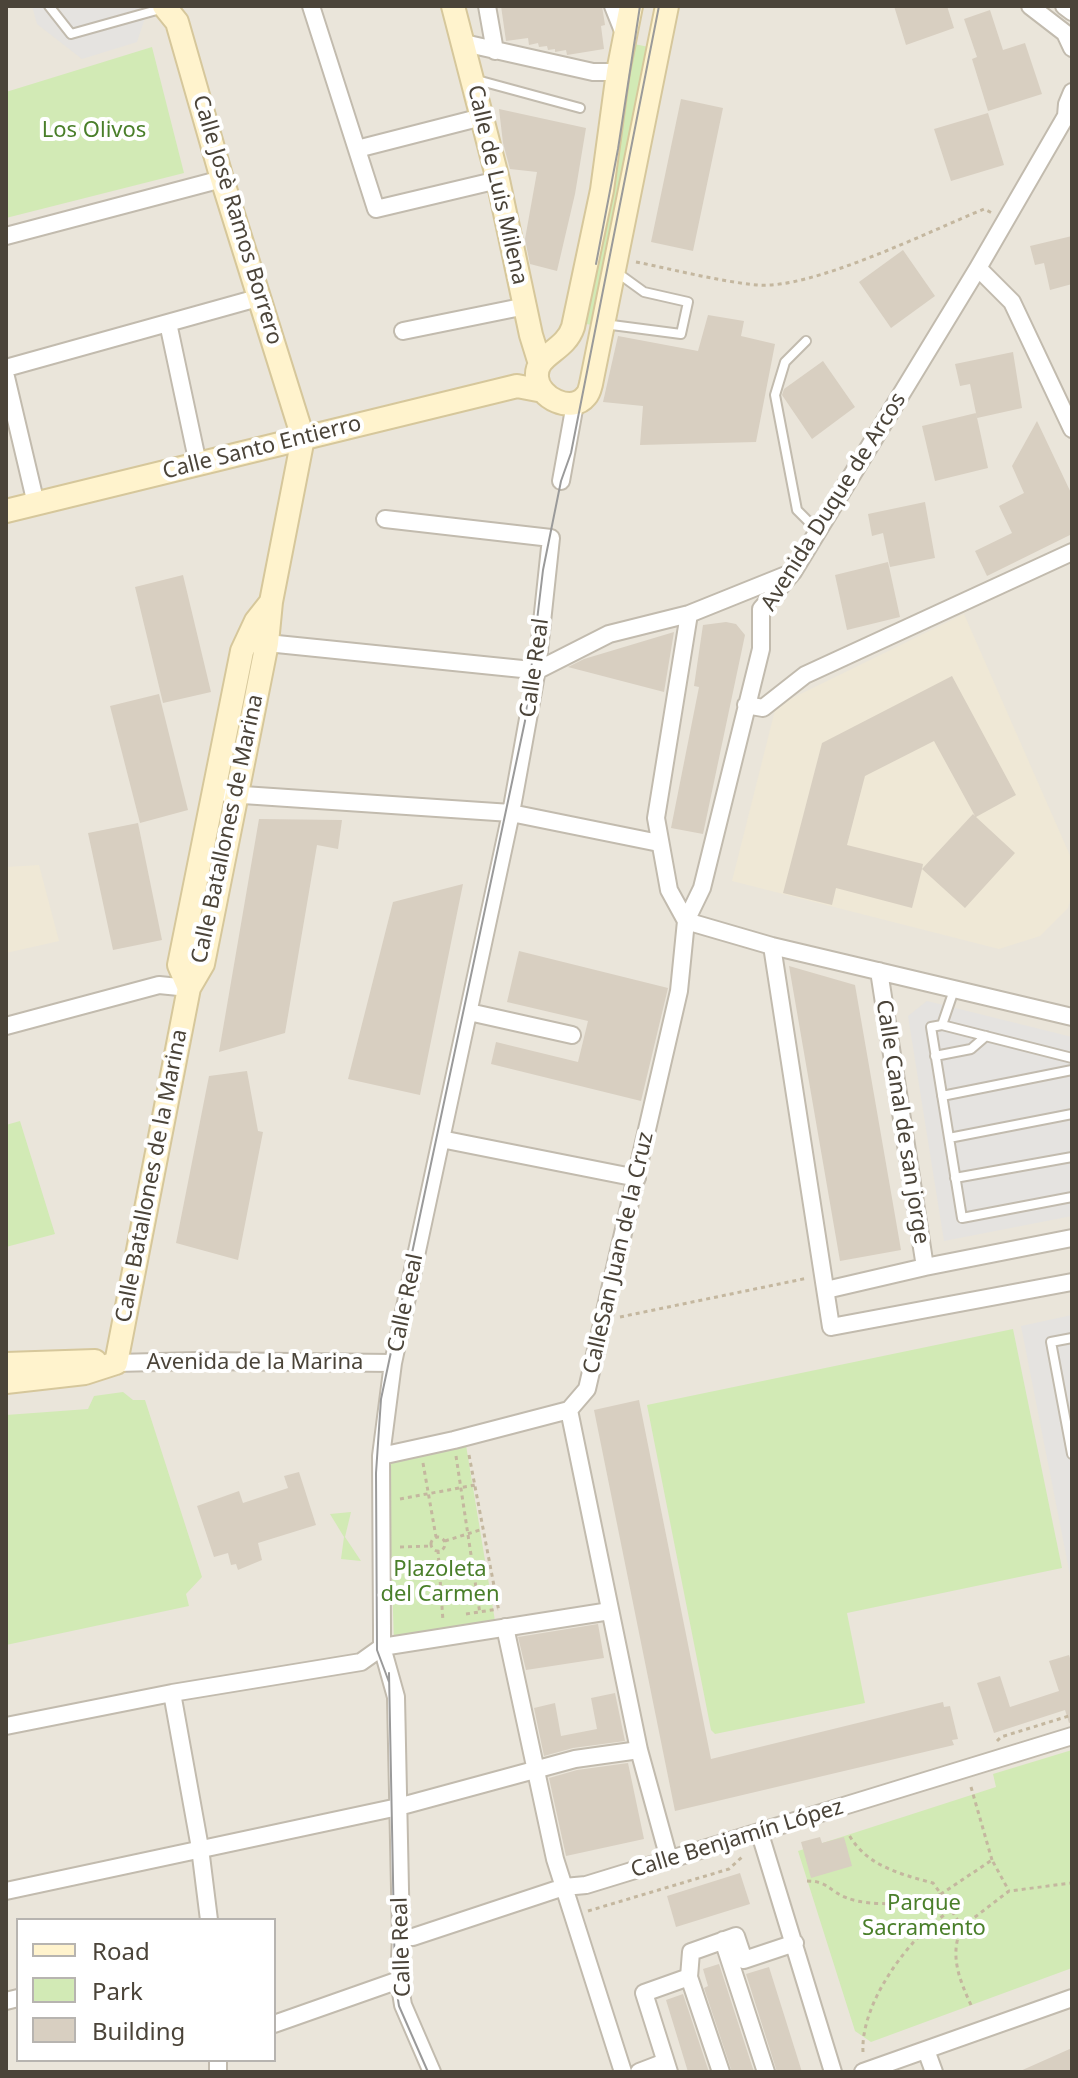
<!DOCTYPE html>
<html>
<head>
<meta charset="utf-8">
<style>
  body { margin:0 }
  #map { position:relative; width:1078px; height:2078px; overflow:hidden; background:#f6f3ec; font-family:"Noto Sans",sans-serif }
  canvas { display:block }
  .frame { position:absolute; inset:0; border:8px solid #4b4439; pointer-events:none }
  .legend { position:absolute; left:16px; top:1918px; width:260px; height:144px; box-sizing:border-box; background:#fff; border:2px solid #b7b4b0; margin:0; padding:10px 14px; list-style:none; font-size:24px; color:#4b4439 }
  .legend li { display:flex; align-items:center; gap:16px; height:40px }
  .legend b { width:40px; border:2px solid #b7b4b0 }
</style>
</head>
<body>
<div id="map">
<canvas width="1078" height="2078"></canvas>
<div class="frame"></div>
<ul class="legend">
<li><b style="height:10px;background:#fff3cd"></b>Road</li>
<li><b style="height:22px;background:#d2eab5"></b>Park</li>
<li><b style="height:22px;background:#d8cfc1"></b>Building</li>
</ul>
</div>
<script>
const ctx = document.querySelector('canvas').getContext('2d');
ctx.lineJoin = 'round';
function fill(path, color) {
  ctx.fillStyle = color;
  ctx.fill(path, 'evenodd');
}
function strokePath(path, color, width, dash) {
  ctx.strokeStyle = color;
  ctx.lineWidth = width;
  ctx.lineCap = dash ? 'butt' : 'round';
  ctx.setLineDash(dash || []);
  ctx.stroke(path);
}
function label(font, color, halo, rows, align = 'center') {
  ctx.font = font + ' "Noto Sans",sans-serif';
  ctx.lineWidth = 8;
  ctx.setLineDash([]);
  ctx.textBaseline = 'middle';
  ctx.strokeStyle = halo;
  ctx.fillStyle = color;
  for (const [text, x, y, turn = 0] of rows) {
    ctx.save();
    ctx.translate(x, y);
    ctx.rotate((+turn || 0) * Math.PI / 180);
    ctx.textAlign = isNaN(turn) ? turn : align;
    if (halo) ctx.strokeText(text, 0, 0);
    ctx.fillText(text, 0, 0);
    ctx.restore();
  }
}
fill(new Path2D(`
  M6,6H1072V2072H6ZM18,1920H274V2060H18Z`), '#eae5da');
fill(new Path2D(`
  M964,614L1072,860V894L1068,908L1040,936L999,949L732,881L776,706Z
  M39,865L59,941L6,953V867Z`), '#efe8d6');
fill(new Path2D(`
  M629,43L654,48L600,326L579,323Z
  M152,47L184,173L6,218V92Z
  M20,1121L55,1234L6,1247V1125Z
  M1013,1329L1062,1568L847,1613L865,1703L715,1734L711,1730L647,1405Z
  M123,1392L133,1400H145L202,1577L186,1594L189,1606L6,1645V1415L88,1409L94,1396Z
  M465,1439L495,1621L394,1642L388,1458Z
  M351,1512L345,1537L361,1561L341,1559L344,1537L330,1514Z
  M1072,1750V1968L871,2042L855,2031L798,1851L996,1787L993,1774Z`), '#d2eab5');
fill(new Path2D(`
  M32,6H146L148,9L137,42L82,59L37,24Z
  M927,1001L1072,1037V1216L944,1241L908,1016Z
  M1072,1315V1585L1021,1326Z`), '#e5e3e0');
fill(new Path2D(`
  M501,6H602L605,25L601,26L604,49L567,55L566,50L555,52V49L548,50L547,46L539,47L538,43L529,45L528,38L506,41Z
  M894,6H947L954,28L906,45Z
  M990,10L1003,50L1025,43L1042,94L988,111L972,59L977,57L964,19Z
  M681,99L723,108L693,251L651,242Z
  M499,109L586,128L575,194L557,271L530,264L525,239L537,172L510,169L503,143Z
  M988,113L1004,165L951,181L934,129Z
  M1072,236V284L1050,290L1044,263L1035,265L1030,246Z
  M903,250L935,296L891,328L859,282Z
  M708,315L744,321L741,336L775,344L756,442L640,445L643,406L603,402L618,336L698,351Z
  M1013,352L1022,408L977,418L970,384L960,386L955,364Z
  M823,361L855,407L812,439L782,395L784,389Z
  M976,413L988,468L935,481L922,426Z
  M1037,421L1072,495V534L987,576L975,551L1012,533L999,506L1024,493L1012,466Z
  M925,502L935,558L890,567L883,533L872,536L868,514Z
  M888,562L900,617L847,630L835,575Z
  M183,575L211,692L163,703L135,587Z
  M726,622L736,624L745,635L703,834L671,828L699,687L694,686L703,625Z
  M674,632L664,692L568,667L584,659Z
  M952,676L1016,795L976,817L1015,853L965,908L922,869L912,908L836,888L832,905L783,893L822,743ZM934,741L975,816L973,814L922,869L923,864L847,845L865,776Z
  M159,694L188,810L140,823L110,706Z
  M259,819L342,820L338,849L317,845L285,1033L219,1052Z
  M138,823L162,940L113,950L88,833Z
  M463,884L420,1095L348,1079L393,902Z
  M519,951L668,988L641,1101L491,1064L496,1042L578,1062L588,1021L507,1002Z
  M789,966L855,985L901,1250L840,1261Z
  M247,1071L258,1131L263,1132L238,1260L176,1243L209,1076Z
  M639,1400L711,1759L943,1702L944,1707L950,1706L958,1739L952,1740L954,1745L675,1811L594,1410Z
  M299,1472L316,1525L258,1543L262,1560L238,1570L236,1564L231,1565L228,1553L214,1557L197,1506L239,1491L243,1503L288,1488L284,1476Z
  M598,1624L604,1658L526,1670L518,1637Z
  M1069,1655L1072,1664V1722L1069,1723L1065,1710L994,1733L977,1683L1000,1676L1010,1707L1059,1691L1049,1661Z
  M615,1693L625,1741L573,1748L544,1756L534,1708L555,1703L561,1736L597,1729L591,1698Z
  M628,1763L644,1839L566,1856L549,1778L577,1770Z
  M820,1837L822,1843L844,1837L852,1866L811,1878L801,1842Z
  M740,1873L750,1904L676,1927L667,1896Z
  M719,1964L754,2072H732L704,1988L708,1986L703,1969Z
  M769,1967L802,2072H777L746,1974Z
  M683,1994L709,2072H688L666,2000Z
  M1072,2048V2072H1018Z`), '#d8cfc1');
const lane = new Path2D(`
  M49,6L71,34L164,8
  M477,80L580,108
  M604,324L681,334L688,302L644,292L615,271
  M806,341L785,362L775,395L797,510L818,531
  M942,1025L954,990
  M935,1056L971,1049L986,1036
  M1072,1058L942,1025L931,1027L962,1218L1072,1197
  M942,1096L1072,1070
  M949,1138L1072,1114
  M955,1178L1072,1157
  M1072,1338L1051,1342L1072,1454`);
const street = new Path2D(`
  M311,6L376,209L498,180
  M487,6L495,51
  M613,6L625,36
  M1030,6L1065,33L1072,48
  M1064,6L1072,12
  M464,43L593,72H618
  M1066,116L1067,104L1072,92
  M357,149L482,117
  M6,236L222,179
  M978,268L1012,302L1072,429
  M168,323L198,464
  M403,331L526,306
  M6,368L261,297
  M6,377L36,504
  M561,481L575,404
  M385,519L551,538L537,669L511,813L393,1363L381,1456L382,1629V1647L396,1697L401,1937L399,1980L403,2005L432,2072
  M258,645L267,643L532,670L542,668L609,634L689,614L791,573
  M746,705L763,708L805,675L1072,552
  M228,794L511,813L659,843
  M686,921L772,946L1072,1017
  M686,921L669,890L656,818L689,614
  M772,946L831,1327L1072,1282
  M469,1012L572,1035
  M6,1026L159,985L189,988
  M441,1139L637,1178
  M925,1267L1072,1238
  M826,1290L925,1267L879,971
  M116,1363L198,1361L393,1363
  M381,1456L454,1440L569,1410
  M505,1627L555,1859L623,2072
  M172,1693L200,1848L209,1920
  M6,1726L172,1693L361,1662L382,1647L610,1611
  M760,1834L833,2072
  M669,1859L639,1750L569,1410L587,1389L679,991L686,921L702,888L761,649V609L793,572L978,268L1066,116L1072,112
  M6,1891L398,1807L575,1759L639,1750
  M401,1937H413L564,1887L586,1885L1072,1736
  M723,1940L766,2072
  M689,1977L721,2072
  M6,2001L18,1998
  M274,2024L399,1980
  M926,2050L934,2072
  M218,2072V2060
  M639,2072L665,2062
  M669,2072L644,1993L689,1977L691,1952L736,1936L744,1960L795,1943
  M863,2072L1072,1998`);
const secondary = new Path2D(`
  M164,6L177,22L222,179L303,438L271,602L267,643L203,964L189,988L179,965L242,651L256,621L271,602
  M453,6L498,180L531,335L540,364
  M631,6L618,72L602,190L573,327C565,352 535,354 537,377C538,398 572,414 586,396C589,393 590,388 591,384L667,6
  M6,511L517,386L543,391
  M116,1363L189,988
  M6,1364L95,1361
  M6,1382L85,1373L116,1363`);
strokePath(lane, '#c2bbae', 12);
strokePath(street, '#c2bbae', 20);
strokePath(secondary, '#d6c79b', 26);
strokePath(new Path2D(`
  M636,262C676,270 717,281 757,285C811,290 930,231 984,209L992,213
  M620,1317L808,1278
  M469,1455L499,1612
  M456,1456L480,1614
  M423,1463L436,1537
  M400,1499L475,1485
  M431 1544a7 7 0 1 1 14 0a7 7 0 1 1-14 0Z
  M445,1541L483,1529
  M400,1547L432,1546
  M438,1550L443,1621
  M466,1614L498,1609
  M997,1741L1001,1737L1072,1715
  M971,1787L992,1860
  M807,1881C828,1881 829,1891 847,1898C870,1907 919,1905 941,1894L933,1883C900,1874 867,1866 849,1835
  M588,1911L729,1869L742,1857
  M962,1927L1009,1891L1072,1883
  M971,2005C959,1979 949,1954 962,1927L941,1894L992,1860L1009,1891
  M863,2052C861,2015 888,1971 912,1944C923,1931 937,1921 950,1910`), '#c4b79f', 3, [4, 4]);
strokePath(lane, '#fff', 8);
strokePath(street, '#fff', 16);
strokePath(secondary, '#fff3cd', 22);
strokePath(new Path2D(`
  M596,264L618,149L640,6
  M389,1673L395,1981L399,2006L428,2072
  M389,1682L377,1650L376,1473L381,1399L525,721L543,570L561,481L571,453L659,6`), '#9a9a9a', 2);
label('22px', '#4a7f2a', '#fff', [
  ["Los Olivos",94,131],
  ["Plazoleta",440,1570],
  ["del Carmen",440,1595],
  ["Parque",924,1904],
  ["Sacramento",924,1929]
]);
label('22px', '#4b4439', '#fff', [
  ["Calle de Luis Milena",497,185,77],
  ["Calle Josè Ramos Borrero",237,220,73],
  ["Calle Santo Entierro",262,448,-14],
  ["Avenida Duque de Arcos",834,502,-58],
  ["Calle Real",535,668,-82],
  ["Calle Batallones de Marina",228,829,-78],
  ["Calle Canal de san jorge",902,1122,81],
  ["Calle Batallones de la Marina",152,1176,-79],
  ["CalleSan Juan de la Cruz",619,1253,-77],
  ["Calle Real",406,1303,-78],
  ["Avenida de la Marina",255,1363],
  ["Calle Benjamín López",737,1839,-17],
  ["Calle Real",402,1947,-92]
]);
</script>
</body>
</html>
